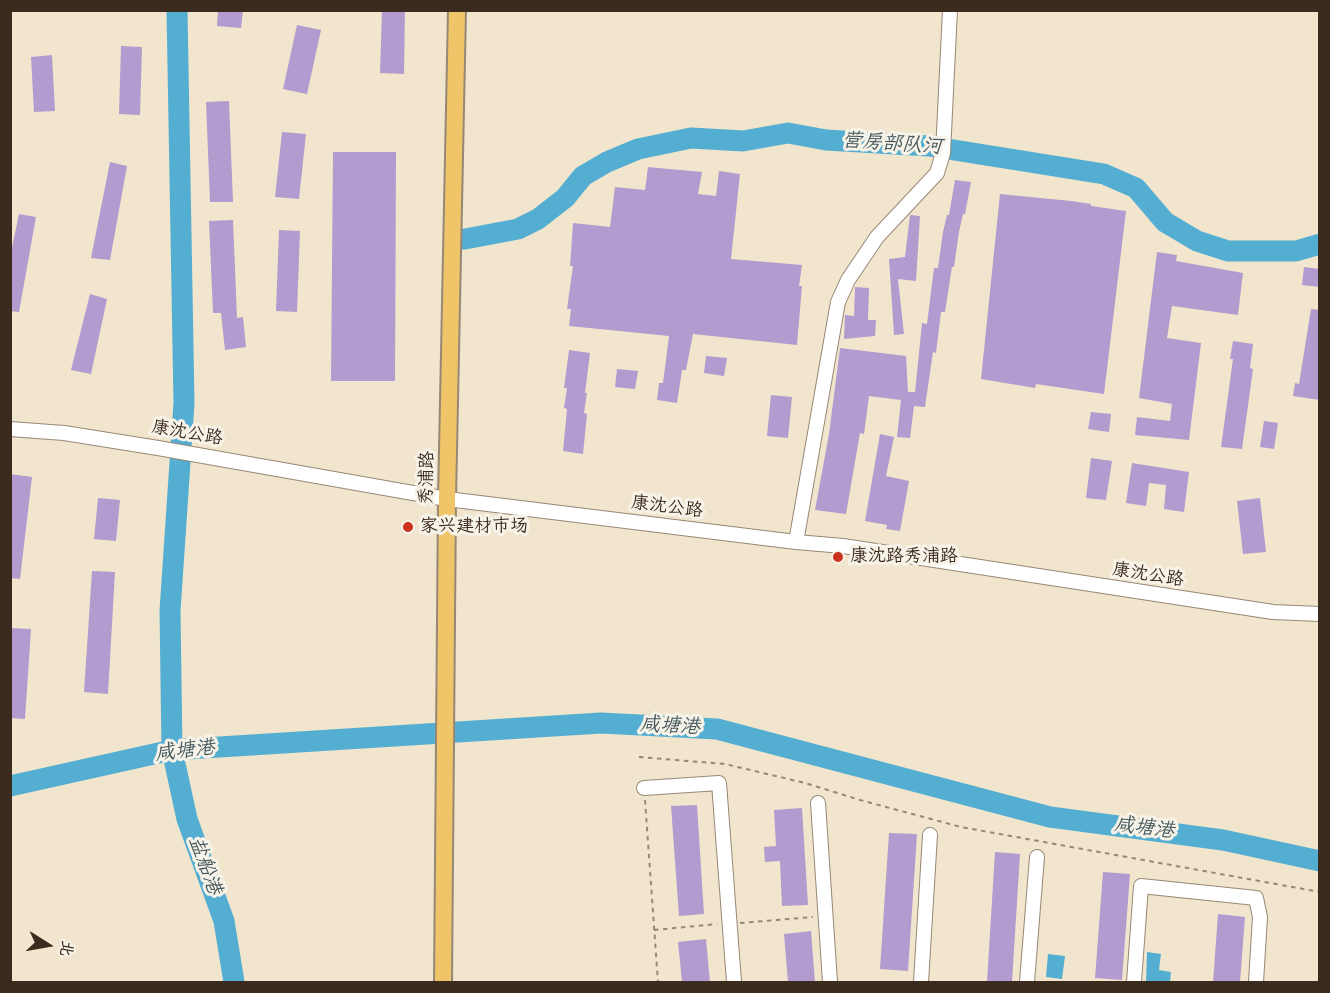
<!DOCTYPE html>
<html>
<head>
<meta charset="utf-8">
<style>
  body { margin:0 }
  #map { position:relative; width:1330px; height:993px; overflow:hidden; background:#f2e5cd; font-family:Mynerve,"LXGW WenKai TC",sans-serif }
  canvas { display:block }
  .frame { position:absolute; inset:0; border:12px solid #3b2a1e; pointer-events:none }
  .north { position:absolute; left:18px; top:915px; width:60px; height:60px; -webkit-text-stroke:4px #f7f3e8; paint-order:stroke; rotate:101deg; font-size:16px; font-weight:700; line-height:24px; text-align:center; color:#3b2a1e }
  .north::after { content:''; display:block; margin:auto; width:21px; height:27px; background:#3b2a1e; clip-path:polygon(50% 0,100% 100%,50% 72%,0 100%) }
</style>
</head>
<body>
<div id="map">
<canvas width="1330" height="993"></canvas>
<div class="frame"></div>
<div class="north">北</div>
</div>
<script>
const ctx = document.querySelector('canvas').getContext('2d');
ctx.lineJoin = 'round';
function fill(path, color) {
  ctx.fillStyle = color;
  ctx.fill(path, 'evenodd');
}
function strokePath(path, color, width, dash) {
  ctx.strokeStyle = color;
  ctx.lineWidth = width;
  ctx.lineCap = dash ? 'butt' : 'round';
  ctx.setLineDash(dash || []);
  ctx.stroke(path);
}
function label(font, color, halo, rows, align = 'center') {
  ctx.font = font + ' Mynerve,"LXGW WenKai TC",sans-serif';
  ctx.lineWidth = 6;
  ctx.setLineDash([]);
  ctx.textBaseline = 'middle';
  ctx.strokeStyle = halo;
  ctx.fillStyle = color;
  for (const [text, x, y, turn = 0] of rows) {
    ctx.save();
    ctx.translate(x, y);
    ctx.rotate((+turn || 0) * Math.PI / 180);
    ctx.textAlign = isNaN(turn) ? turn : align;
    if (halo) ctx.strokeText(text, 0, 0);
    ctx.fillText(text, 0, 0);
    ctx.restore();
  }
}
fill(new Path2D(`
  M1147,952L1161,954L1159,970L1171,972L1170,982H1146Z
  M1048,954L1065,956L1062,979L1046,977Z`), '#54aed2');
strokePath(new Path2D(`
  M177,10L184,403L170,611L172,750L187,819L224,921L234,982
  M465,239L518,229L538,219L565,198L583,176L607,162L638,149L691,138L743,141L788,133L826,140L929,146L1104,174L1136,188L1165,222L1197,241L1228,251H1296L1320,244
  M10,786L172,750L601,723L717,729L1050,817L1223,840L1320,861`), '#54aed2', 21);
fill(new Path2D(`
  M218,10H243L241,28L217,26Z
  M382,10H405L404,74L380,73Z
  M297,25L321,30L307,94L283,89Z
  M121,46L142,47L140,115L119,114Z
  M52,55L55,111L34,112L31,57Z
  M229,101L233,202H210L206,102Z
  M282,132L306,134L299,199L275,197Z
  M333,152H396L395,381H331Z
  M110,162L127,166L110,260L91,258Z
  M648,167L702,172L698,194L716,196L719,171L740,174L731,259L802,265L799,286H802L797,345L693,334L686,370H682L677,403L657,400L659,383H663L669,336L569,326L571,309H567L573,266H570L573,223L610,227L615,187L645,190Z
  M955,180L971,182L965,214H963L959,232L954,267H952L945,312H941L936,353L933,352L925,407L914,406L910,438L897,437L901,400L869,396L864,434L860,433L846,514L815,510L829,434L840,348L906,356L908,392H915L922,323L927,324L934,268H938L943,232L947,215H949Z
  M1000,194L1071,201L1091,204V206L1126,211L1104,394L1036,384L1035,388L981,379Z
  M19,214L36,217L19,312L10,311V257Z
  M910,215L920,216L916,281L898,279L904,334L894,335L889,259L905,257Z
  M233,220L237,318L243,317L246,347L225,350L221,313H213L209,221Z
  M279,230L300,231L297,312L276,311Z
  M1157,252L1177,255L1176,261L1243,273L1238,315L1172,306L1167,338L1201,343L1189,440L1135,435L1137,417L1170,421L1172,404L1139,398Z
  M1304,267L1320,269V287L1302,285Z
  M855,287L869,288L868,320H876L875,336L844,339L845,315L854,316Z
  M90,294L107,299L91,374L71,370Z
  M1311,309L1320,310V400L1293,396L1295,383L1299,384Z
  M1233,341L1253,344L1250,368L1253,369L1242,449L1221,447L1233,359H1230Z
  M569,350L590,353L585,393H587L584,413L587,414L583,454L563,451L567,409L564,408L567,388H564Z
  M706,356L727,358L724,376L704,373Z
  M617,369L638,371L635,389L615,387Z
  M771,395L792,397L788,438L767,436Z
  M1091,412L1111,414L1109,432L1088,429Z
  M1264,421L1278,423L1274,449L1260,447Z
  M880,434L894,437L886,476L909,481L900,531L886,529L887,525L865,521Z
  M1091,458L1112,461L1106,500L1086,498Z
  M1132,463L1189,472L1184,512L1164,509L1166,485L1149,483L1146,506L1126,503Z
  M10,474L32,477L20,579L10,578Z
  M98,498L120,500L116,541L94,539Z
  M1260,498L1266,552L1243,554L1237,501Z
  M92,571L115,572L108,694L84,692Z
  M10,628L31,629L25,719L10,718Z
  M697,805L704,914L679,916L671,806Z
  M802,808L808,905L782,906L780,861L765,862L764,847L776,846L774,810Z
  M889,833L917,834L908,971L880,969Z
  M995,852L1020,854L1012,982H987Z
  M1103,872L1130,874L1122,980L1095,978Z
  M1218,914L1245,917L1240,982H1213Z
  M811,931L815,982H788L784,934Z
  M706,939L710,982H682L678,942Z`), '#b29bce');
const minor = new Path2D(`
  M10,429L64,433L158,448L447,499L796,542L843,546L1273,612L1320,614
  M796,542L838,302L848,280L877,237L937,173L943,153L950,10
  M644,788L719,783L734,982
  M818,803L830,982
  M921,982L930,835
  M1027,982L1037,857
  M1134,982L1141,886L1256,898L1260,917L1256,982`);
const major = new Path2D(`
  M443,982L447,499L457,10`);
strokePath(minor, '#968876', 16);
strokePath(major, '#968876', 20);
strokePath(new Path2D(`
  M639,757L725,764L805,783L860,800L961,827L1320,892
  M645,800L658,982
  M740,923L813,917
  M654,930L717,924`), '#968876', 2, [4.5, 4.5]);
strokePath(minor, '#fff', 14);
strokePath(major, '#f0c469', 16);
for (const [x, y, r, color] of [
  [408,527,6,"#c8321e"],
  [838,557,6,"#c8321e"]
]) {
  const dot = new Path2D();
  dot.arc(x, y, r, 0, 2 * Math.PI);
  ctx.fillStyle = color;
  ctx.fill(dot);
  strokePath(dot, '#f7f3e8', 2);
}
label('18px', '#3b2a1e', '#f7f3e8', [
  ["康沈公路",187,434,10],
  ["秀浦路",428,478,-89],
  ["康沈公路",667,508,7],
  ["康沈公路",1148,576,9]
]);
label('18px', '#3b2a1e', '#f7f3e8', [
  ["家兴建材市场",420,527],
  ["康沈路秀浦路",850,557]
], 'left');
label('italic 20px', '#44585d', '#f7f3e8', [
  ["营房部队河",892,145,4],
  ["咸塘港",670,727,3],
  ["咸塘港",185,752,-7],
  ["咸塘港",1144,829,7],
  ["盐船港",204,866,70]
]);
</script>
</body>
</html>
